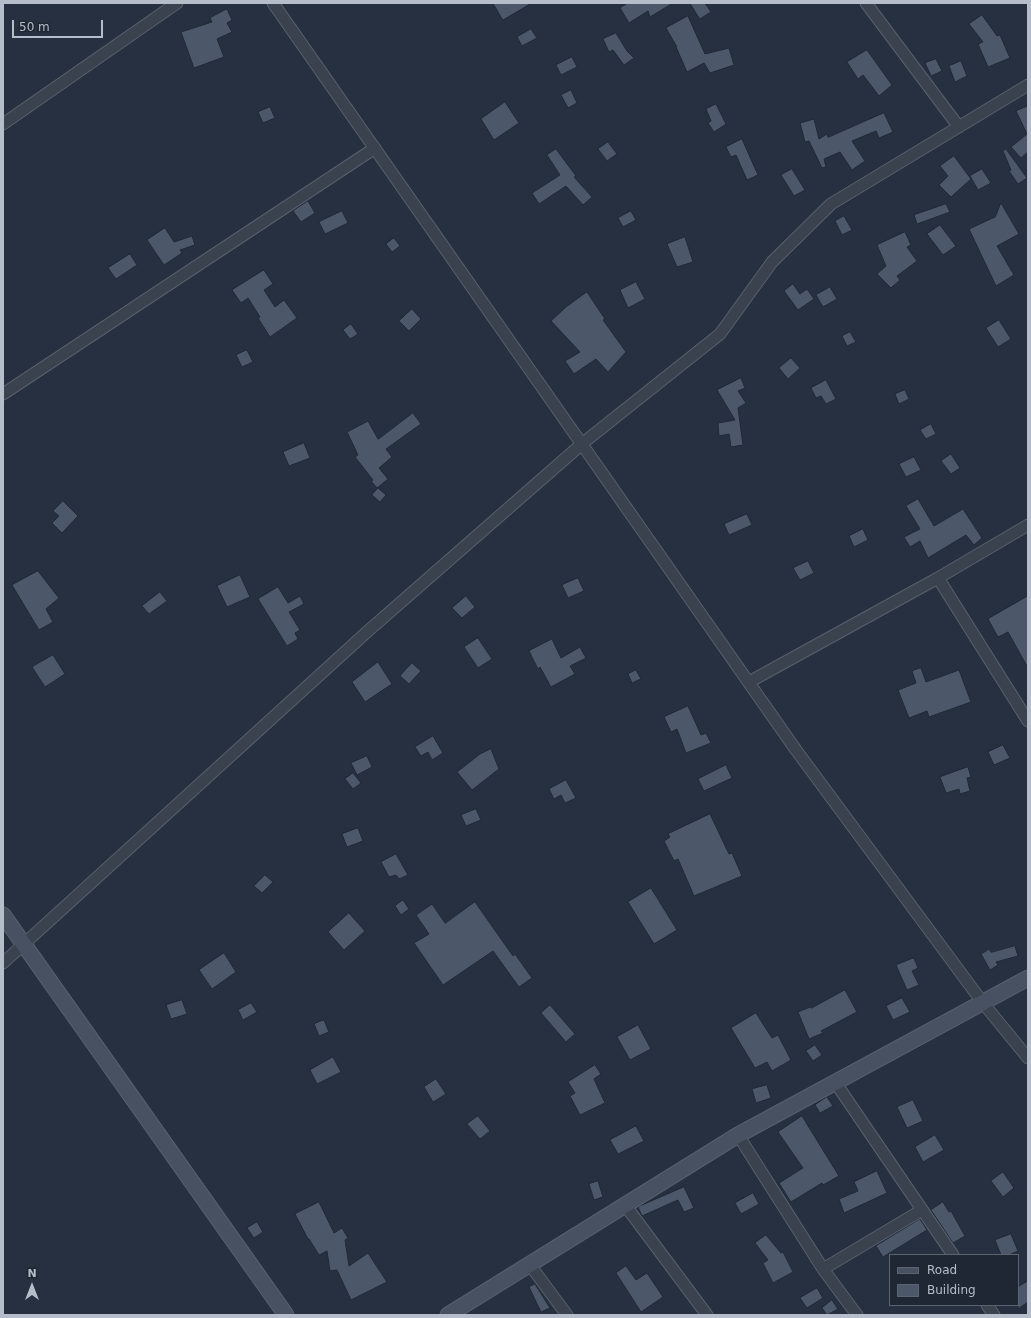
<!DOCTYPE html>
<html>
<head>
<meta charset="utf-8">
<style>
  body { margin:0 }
  #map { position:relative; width:1031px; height:1318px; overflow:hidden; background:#263040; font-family:"DejaVu Sans",sans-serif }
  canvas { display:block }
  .frame { position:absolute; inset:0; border:4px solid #b6bdca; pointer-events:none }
  .legend { position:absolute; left:889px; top:1254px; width:130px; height:52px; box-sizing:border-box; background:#1f2735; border:1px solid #5b6371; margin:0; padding:5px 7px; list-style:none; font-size:12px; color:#b6bdca }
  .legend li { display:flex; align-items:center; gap:8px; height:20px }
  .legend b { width:20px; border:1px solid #5b6371 }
  .north { position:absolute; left:12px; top:1266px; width:40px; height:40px; -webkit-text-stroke:3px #1f2735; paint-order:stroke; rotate:0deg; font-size:11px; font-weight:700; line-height:16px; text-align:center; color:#b6bdca }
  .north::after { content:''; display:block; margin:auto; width:14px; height:18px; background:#b6bdca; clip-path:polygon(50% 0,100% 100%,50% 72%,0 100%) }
  .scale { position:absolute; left:12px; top:20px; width:91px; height:18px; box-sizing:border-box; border:2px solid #b6bdca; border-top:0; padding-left:5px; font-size:12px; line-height:14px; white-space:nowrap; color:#b6bdca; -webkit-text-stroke:3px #1f2735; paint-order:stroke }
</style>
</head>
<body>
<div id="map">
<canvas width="1031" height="1318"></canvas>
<div class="frame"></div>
<ul class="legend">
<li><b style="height:5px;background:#485162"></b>Road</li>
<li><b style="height:11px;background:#4c5769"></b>Building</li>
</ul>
<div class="north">N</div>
<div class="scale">50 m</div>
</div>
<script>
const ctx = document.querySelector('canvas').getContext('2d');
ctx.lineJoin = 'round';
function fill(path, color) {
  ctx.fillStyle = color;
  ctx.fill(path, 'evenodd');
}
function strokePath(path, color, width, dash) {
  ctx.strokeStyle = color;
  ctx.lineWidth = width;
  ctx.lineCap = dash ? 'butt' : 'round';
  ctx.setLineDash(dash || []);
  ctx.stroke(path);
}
const building = new Path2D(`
  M493,3H532L503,20Z
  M628,3H673L650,17L648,11L629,23L620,8Z
  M690,3H705L711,12L700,19Z
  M227,9L232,20L227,23L232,32L217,39L224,57L194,68L181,32L212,22L210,18Z
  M982,15L997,36L1000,35L1010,58L988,67L978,44L983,42L969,24Z
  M688,16L705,54L729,48L734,65L710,73L704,63L687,72L676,47H677L666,28Z
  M531,29L537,38L522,46L517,37Z
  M616,33L627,51L634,58L624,65L613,50L609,52L603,39Z
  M867,50L892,85L879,96L863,75L858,79L847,62Z
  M572,57L577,67L561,75L556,65Z
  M936,59L942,71L931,76L925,63Z
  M961,61L967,76L955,82L949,66Z
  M571,90L577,103L568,108L561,95Z
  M505,102L519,123L494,140L481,119Z
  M716,104L726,124L714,132L708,123L711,121L706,109Z
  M1028,106V152L1021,158L1011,147L1027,134L1016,111Z
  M270,107L275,118L263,123L258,112Z
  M884,113L893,132L879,138L876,131L852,141L865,161L852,170L840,152L824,159L826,167L822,168L809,141L805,142L800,123L814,119L819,139L827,134L828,137Z
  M742,139L758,175L747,180L736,155L731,157L726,147Z
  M608,142L617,154L607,161L598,149Z
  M556,149L576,176L574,177L592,197L583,205L566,186L539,204L532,193L560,175L547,155Z
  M1006,149L1027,178L1018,184L1009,171L1011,170L1003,151Z
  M954,156L971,179L951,197L939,185L948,176L940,166Z
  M792,169L805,190L794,196L781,175Z
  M982,169L991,183L978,190L970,176Z
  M308,201L315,213L301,222L293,211Z
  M1001,203L1019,234L997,246L1014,275L996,286L969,229L995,217Z
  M946,204L950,212L917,224L914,215Z
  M342,211L348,223L325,234L319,222Z
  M631,211L636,220L623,227L618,218Z
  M844,216L852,230L842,235L835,221Z
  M940,225L956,246L943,255L927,234Z
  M165,228L174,242L192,236L195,245L180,250L182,253L164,265L147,240Z
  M905,232L911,245L907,247L917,261L897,276L900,280L891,288L877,274L886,266L877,245Z
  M685,237L693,262L677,267L667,244Z
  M394,238L400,246L392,252L386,244Z
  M130,254L137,265L116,279L108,268Z
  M264,270L273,284L264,290L275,307L284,300L297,318L270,337L258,318L260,317L248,298L241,303L232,290Z
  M636,282L645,299L628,308L620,290Z
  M793,284L800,294L807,289L814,299L798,310L784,291Z
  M830,287L837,299L823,307L816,295Z
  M587,292L605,319L603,320L626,352L608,372L596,359L574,374L565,361L580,352L551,321L566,307Z
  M412,309L421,319L409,331L399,321Z
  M999,320L1011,339L998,347L986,328Z
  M351,324L358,334L350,339L343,330Z
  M850,332L856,342L847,346L842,336Z
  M247,350L253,362L242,367L236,355Z
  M791,358L800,368L788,379L779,368Z
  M741,378L745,388L738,391L746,403L738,408L743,445L731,447L729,434L719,436L718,423L735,420L717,390Z
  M826,380L836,399L826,404L821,396L816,398L811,388Z
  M905,390L909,399L899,404L895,394Z
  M413,413L421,424L386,449L392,457L379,468L388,479L377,488L371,481L373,480L355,457L358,455L347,432L368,421L378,439Z
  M931,424L936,434L926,439L920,430Z
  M304,443L310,458L289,466L283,452Z
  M951,454L960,468L951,474L941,461Z
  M914,457L921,470L906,477L899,464Z
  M378,488L386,495L380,502L372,495Z
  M918,499L934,526L963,509L982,538L974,545L966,535L928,558L920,541L910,547L904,537L920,529L906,506Z
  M63,501L78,516L62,533L52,523L59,516L53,511Z
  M747,514L752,525L729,535L724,524Z
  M863,529L868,540L854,547L849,536Z
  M808,561L814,573L800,580L793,568Z
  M38,571L59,598L46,609L53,622L39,630L12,585Z
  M240,575L250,597L227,607L217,586Z
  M578,578L584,591L568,598L562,585Z
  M278,587L288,603L300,596L304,604L289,612L300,630L295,633L298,639L287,646L258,599Z
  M160,592L167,601L149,614L142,606Z
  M466,596L475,607L462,618L452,608Z
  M1028,596V668L1008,632L998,637L988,619Z
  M478,638L492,659L478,668L464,647Z
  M552,639L561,658L580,647L586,658L570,666L575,674L551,687L540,667L538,669L529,651Z
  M53,655L65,674L45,687L32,667Z
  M378,662L392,684L365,702L352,682Z
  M412,663L421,671L409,684L400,676Z
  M921,668L926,682L959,670L971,702L929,717L927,711L909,718L898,690L916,683L912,671Z
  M636,670L641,679L632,683L628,674Z
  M688,706L701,735L706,733L711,743L686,753L677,729L671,732L664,717Z
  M433,736L443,753L432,760L428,752L421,756L415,747Z
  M1003,745L1010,758L994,765L988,752Z
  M491,749L499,769L472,790L457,772L480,754Z
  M367,756L372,767L357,775L351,763Z
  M726,765L732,778L704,791L698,779Z
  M968,767L971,777L967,778L970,791L960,794L959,789L946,793L940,777Z
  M353,773L361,783L353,789L345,779Z
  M566,780L576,798L565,803L561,795L554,799L549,789Z
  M476,809L481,820L466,826L461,815Z
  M710,814L729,854L732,853L742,876L694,896L678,859L674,861L664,841L670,837L668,834Z
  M358,828L363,841L347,847L342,834Z
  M396,854L408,875L399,879L396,875L389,877L381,862Z
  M265,875L273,882L262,893L254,886Z
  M651,888L677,930L654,944L628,902Z
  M403,900L409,909L401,915L395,906Z
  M475,902L513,956L515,954L532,978L519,987L493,951L443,985L414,943L429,934L416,915L432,904L445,923Z
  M349,913L365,931L344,950L328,932Z
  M1015,946L1018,956L996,962L998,965L990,970L981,954L989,949L991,952Z
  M224,953L236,972L212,989L199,970Z
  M914,958L918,968L912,971L919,985L907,990L896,965Z
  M845,990L857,1012L821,1031L823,1033L809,1039L798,1012L810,1007L811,1008Z
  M902,998L910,1012L893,1020L886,1006Z
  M182,1000L187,1014L171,1019L166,1005Z
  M251,1003L257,1012L243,1020L238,1010Z
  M550,1005L575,1034L566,1042L541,1013Z
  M756,1013L772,1038L778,1035L791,1060L772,1071L767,1062L755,1068L731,1028Z
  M324,1020L329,1032L319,1036L314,1024Z
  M638,1025L651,1049L630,1060L617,1037Z
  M815,1045L822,1055L813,1061L806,1051Z
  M333,1057L341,1072L317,1084L310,1070Z
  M595,1065L601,1074L594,1079L605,1103L580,1115L570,1096L575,1093L568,1082Z
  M436,1079L446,1094L433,1102L424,1087Z
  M767,1085L771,1098L756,1103L752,1089Z
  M827,1097L833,1106L820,1113L815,1105Z
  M913,1100L923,1121L907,1128L897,1107Z
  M478,1116L490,1131L480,1139L467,1124Z
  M802,1116L839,1176L823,1185L822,1183L791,1202L779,1183L803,1168L778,1132Z
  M636,1126L644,1141L618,1154L610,1140Z
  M935,1135L944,1150L923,1162L915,1147Z
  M877,1171L887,1193L844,1213L839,1199L858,1191L854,1182Z
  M1003,1172L1014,1188L1003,1197L991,1181Z
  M598,1181L603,1197L594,1200L589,1184Z
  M684,1187L694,1208L684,1212L678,1200L642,1216L638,1207Z
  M753,1193L759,1204L741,1214L735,1203Z
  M319,1202L334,1233L342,1228L348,1238L345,1240L349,1266L368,1253L387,1282L351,1300L337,1270L330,1271L327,1251L319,1255L309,1239H308L295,1214Z
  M943,1202L949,1212L951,1211L965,1236L953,1243L931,1210Z
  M920,1219L927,1230L883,1257L876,1246Z
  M257,1222L263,1232L254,1238L247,1228Z
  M1011,1234L1018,1251L1009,1255H1001L995,1240Z
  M766,1235L781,1253L783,1252L793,1272L773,1283L763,1263L768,1260L755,1243Z
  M626,1266L636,1280L647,1273L663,1297L641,1312L616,1273Z
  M1028,1281V1302L1018,1309V1287Z
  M535,1284L550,1308L541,1312L529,1287Z
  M817,1288L823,1298L807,1308L800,1298Z
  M832,1300L838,1309L827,1315L822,1308Z`);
fill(building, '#4c5769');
strokePath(building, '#212937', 1);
const street = new Path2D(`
  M273,3L796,750L983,1003L1028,1058
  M866,3L959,127
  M3,124L177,3
  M3,394L375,148
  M938,578L1028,721
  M749,682L938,578L1028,525
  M3,963L368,631L583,443L720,334L772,262L831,204L1028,85
  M835,1082L953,1255
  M738,1135L823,1269L857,1315
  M625,1205L707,1315
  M530,1265L567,1315
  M823,1269L922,1210
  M987,1305L994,1315`);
const secondary = new Path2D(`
  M3,915L286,1315
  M448,1315L738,1135L1028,978`);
strokePath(street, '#58606d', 13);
strokePath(secondary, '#58606d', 17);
strokePath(street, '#3a4250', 11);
strokePath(secondary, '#485162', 15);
</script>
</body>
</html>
